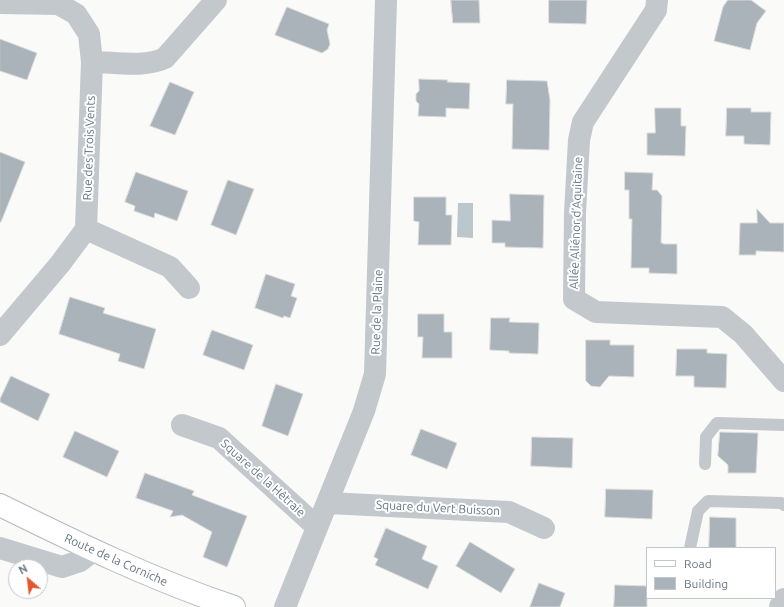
<!DOCTYPE html>
<html>
<head>
<meta charset="utf-8">
<style>
  body { margin:0 }
  #map { position:relative; width:784px; height:607px; overflow:hidden; background:#fafaf8; font-family:Ubuntu,sans-serif }
  canvas { display:block }
  .legend { position:absolute; left:646px; top:547px; width:130px; height:52px; box-sizing:border-box; background:#fff; border:1px solid #c1c8cd; margin:0; padding:5px 7px; list-style:none; font-size:12px; color:#657683 }
  .legend li { display:flex; align-items:center; gap:8px; height:20px }
  .legend b { width:20px; border:1px solid #c1c8cd }
  .north { position:absolute; left:8px; top:559px; width:40px; height:40px; box-sizing:border-box; background:#fff; border:1px solid #c1c8cd; border-radius:50%; rotate:332deg; font-size:11px; font-weight:700; line-height:16px; text-align:center; color:#657683 }
  .north::after { content:''; display:block; margin:auto; width:14px; height:18px; background:#e4572e; clip-path:polygon(50% 0,100% 100%,50% 72%,0 100%) }
</style>
</head>
<body>
<div id="map">
<canvas width="784" height="607"></canvas>
<ul class="legend">
<li><b style="height:5px;background:#fff"></b>Road</li>
<li><b style="height:11px;background:#aab3b9"></b>Building</li>
</ul>
<div class="north">N</div>
</div>
<script>
const ctx = document.querySelector('canvas').getContext('2d');
ctx.lineJoin = 'round';
function fill(path, color) {
  ctx.fillStyle = color;
  ctx.fill(path, 'evenodd');
}
function strokePath(path, color, width, dash) {
  ctx.strokeStyle = color;
  ctx.lineWidth = width;
  ctx.lineCap = dash ? 'butt' : 'round';
  ctx.setLineDash(dash || []);
  ctx.stroke(path);
}
function label(font, color, halo, rows, align = 'center') {
  ctx.font = font + ' Ubuntu,sans-serif';
  ctx.lineWidth = 4;
  ctx.setLineDash([]);
  ctx.textBaseline = 'middle';
  ctx.strokeStyle = halo;
  ctx.fillStyle = color;
  for (const [text, x, y, turn = 0] of rows) {
    ctx.save();
    ctx.translate(x, y);
    ctx.rotate((+turn || 0) * Math.PI / 180);
    ctx.textAlign = isNaN(turn) ? turn : align;
    if (halo) ctx.strokeText(text, 0, 0);
    ctx.fillText(text, 0, 0);
    ctx.restore();
  }
}
fill(new Path2D(`
  M458,203H473V238L457,237Z`), '#bbc7cb');
const building = new Path2D(`
  M451,0H479L480,23H453Z
  M549,0H587L586,24L549,23Z
  M728,0H751L766,11L757,23L750,50L714,41L723,7Z
  M287,7L329,24L327,30L330,44L328,49L322,53L275,35Z
  M0,39L37,53L27,80L0,71Z
  M419,79L448,80L447,82L470,83L469,109L446,108V117L418,116L419,104L416,101V94L419,91Z
  M507,80L547,81L550,100L549,150L512,149L513,104H506Z
  M170,82L194,92L175,135L150,126Z
  M655,108H681V126H686L685,156L647,155V133H655Z
  M727,108H751V112H771L770,145L744,144V136H726Z
  M0,152L25,162L1,222H0Z
  M136,172L188,191L177,221L155,213L154,218L134,211L135,206L125,202Z
  M625,172L653,173L652,190H657L662,196L661,243H663V244H677V274L649,273V268H631L632,219H629V190H625Z
  M228,180L254,189L236,235L211,225Z
  M510,194L544,195L543,248L505,247V243H492V220L510,221Z
  M414,197H446V215H452L451,245H418L419,222L414,221Z
  M757,209L770,223H784V252L756,251V255H739L740,223H757Z
  M266,274L295,284L291,296L297,298L290,318L284,316L283,318L255,308Z
  M70,297L105,308L103,313L156,329L144,369L118,361L120,354L59,334Z
  M418,314H444V332H452V358H422L423,337H418Z
  M491,318H510L509,322L539,323L538,354L509,353V351L490,350Z
  M212,330L253,345L244,370L203,355Z
  M586,340H610V345H634V377L609,376L600,387L591,386L586,381Z
  M677,349H707V353L727,354L726,388L694,387V376H676Z
  M11,376L50,394L38,421L0,402V399Z
  M276,384L303,394L288,436L262,426Z
  M421,429L457,443L447,469L411,455Z
  M75,431L119,451L107,477L63,457Z
  M720,432L758,433L756,473H728V465L718,456Z
  M532,437L573,438L572,468L531,466Z
  M145,473L194,491L192,495L247,516L227,567L203,557L212,532L182,515L170,517L173,511L136,498Z
  M606,489L653,490L652,519L605,517Z
  M710,517L736,518V548H709Z
  M386,528L427,546L422,559L438,566L428,589L375,565L378,559L374,557Z
  M470,542L515,569L501,593L456,566Z
  M539,583L565,593L560,607H530Z
  M615,585L647,586V607H614Z`);
fill(building, '#aab3b9');
strokePath(building, '#dcdcda', 1);
const secondary = new Path2D(`
  M0,505C77,543 153,580 234,607`);
strokePath(secondary, '#b3babf', 24);
strokePath(new Path2D(`
  M705,464L706,437L717,423L784,425
  M690,548L698,511L708,501L781,503L784,505`), '#c3c8cc', 12);
strokePath(new Path2D(`
  M657,0L656,10L583,122L579,140L575,213L574,299L596,312L722,317L743,334L784,381
  M0,3L58,4L76,14L89,34L92,62L86,229L60,264L0,335
  M92,62C114,62 145,68 165,58L216,0
  M86,229L170,267L189,288
  M182,425L219,438L317,527
  M328,503L509,512L544,528
  M0,548L62,567L80,561L93,551
  M285,607L364,411L375,374L386,0
  M780,607L784,599`), '#c3c8cc', 22);
strokePath(secondary, '#fff', 22);
label('12px', '#657683', '#fff', [
  ["Rue des Trois Vents",89,148,-88],
  ["Allée Aliénor d'Aquitaine",576,223,-88],
  ["Rue de la Plaine",377,312,-88],
  ["Square de la Hêtraie",263,478,42],
  ["Square du Vert Buisson",438,508,3],
  ["Route de la Corniche",116,560,24]
]);
</script>
</body>
</html>
